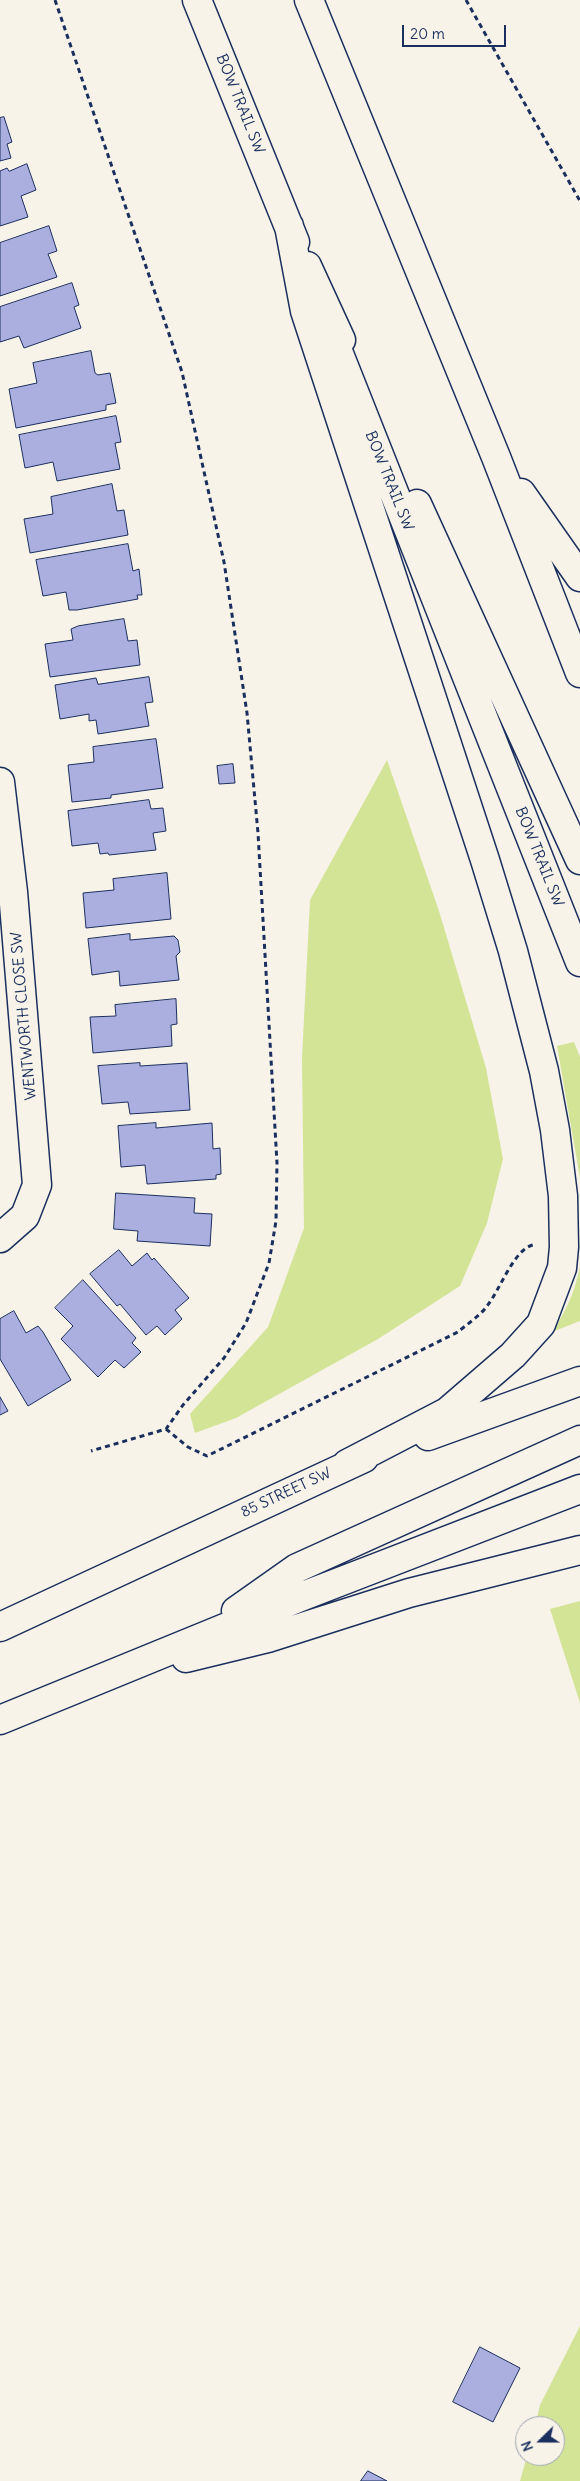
<!DOCTYPE html>
<html>
<head>
<meta charset="utf-8">
<style>
  body { margin:0 }
  #map { position:relative; width:580px; height:2481px; overflow:hidden; background:#f7f3e8; font-family:Delius,sans-serif }
  canvas { display:block }
  .north { position:absolute; left:515px; top:2416px; width:50px; height:50px; box-sizing:border-box; background:#f7f3e8; border:1px solid #9fa5b1; border-radius:50%; rotate:248deg; font-size:14px; font-weight:700; line-height:20px; text-align:center; color:#1b2f5e }
  .north::after { content:''; display:block; margin:auto; width:18px; height:22px; background:#1b2f5e; clip-path:polygon(50% 0,100% 100%,50% 72%,0 100%) }
  .scale { position:absolute; left:402px; top:25px; width:104px; height:22px; box-sizing:border-box; border:2px solid #1b2f5e; border-top:0; padding-left:6px; font-size:15px; line-height:18px; white-space:nowrap; color:#1b2f5e; -webkit-text-stroke:4px #f7f3e8; paint-order:stroke }
</style>
</head>
<body>
<div id="map">
<canvas width="580" height="2481"></canvas>
<div class="north">N</div>
<div class="scale">20 m</div>
</div>
<script>
const ctx = document.querySelector('canvas').getContext('2d');
ctx.lineJoin = 'round';
function fill(path, color) {
  ctx.fillStyle = color;
  ctx.fill(path, 'evenodd');
}
function strokePath(path, color, width, dash) {
  ctx.strokeStyle = color;
  ctx.lineWidth = width;
  ctx.lineCap = dash ? 'butt' : 'round';
  ctx.setLineDash(dash || []);
  ctx.stroke(path);
}
function label(font, color, halo, rows, align = 'center') {
  ctx.font = font + ' Delius,sans-serif';
  ctx.lineWidth = 4;
  ctx.setLineDash([]);
  ctx.textBaseline = 'middle';
  ctx.strokeStyle = halo;
  ctx.fillStyle = color;
  for (const [text, x, y, turn = 0] of rows) {
    ctx.save();
    ctx.translate(x, y);
    ctx.rotate((+turn || 0) * Math.PI / 180);
    ctx.textAlign = isNaN(turn) ? turn : align;
    if (halo) ctx.strokeText(text, 0, 0);
    ctx.fillText(text, 0, 0);
    ctx.restore();
  }
}
fill(new Path2D(`
  M387,760L439,911L486,1068L503,1159L487,1223L460,1286L378,1339L236,1418L195,1433L190,1414L268,1327L304,1228L302,1058L310,900Z
  M574,1042L580,1057V1178L557,1046Z
  M580,1266V1321L552,1332C566,1311 575,1292 580,1266Z
  M580,1601V1703L550,1609Z
  M580,2326V2481H520L527,2456H555V2426H535L540,2405Z`), '#d4e497');
const building = new Path2D(`
  M4,117L12,142L7,144L11,158L0,161V118Z
  M27,164L36,190L21,196L28,217L0,226V171L7,168L9,171Z
  M49,226L57,251L48,254L57,277L0,296V243Z
  M72,283L79,305L74,307L81,328L24,348L19,336L0,342V307Z
  M91,351L95,373L98,375L110,373L116,403L106,405V410L16,428L9,389L37,383L33,363Z
  M116,416L121,442L115,443L120,469L57,481L53,462L25,468L19,435Z
  M112,484L117,511L124,510L128,535L30,553L24,519L53,514L51,497Z
  M128,544L133,571L139,569L142,595H137L138,599L77,610H69L66,592L43,596L36,560Z
  M124,619L128,641L137,640L140,665L50,677L45,644L73,640L71,629L78,626Z
  M149,677L153,702L145,703L149,726L98,734L96,720L89,721V714L60,719L55,685L96,678L98,684Z
  M156,739L163,788L111,795V798L72,802L68,765L94,762L93,747Z
  M233,764L235,783L219,784L217,766Z
  M149,800L151,809L163,808L166,831L153,833L156,850L109,855L108,853L100,854L98,843L72,846L68,811Z
  M167,873L171,919L86,928L83,893L114,890L113,879Z
  M130,934V940L174,936L178,940L180,952L176,956L179,980L120,986L119,971L92,975L88,939Z
  M176,999L177,1024L171,1025L172,1046L93,1053L90,1017L116,1016L115,1005Z
  M140,1063V1066L187,1063L190,1110L130,1114L128,1102L102,1104L98,1066Z
  M156,1123V1128L212,1123L213,1149L220,1148L221,1174L216,1175V1179L147,1184L145,1165L121,1167L118,1126Z
  M116,1193L195,1198L194,1213L212,1214L210,1246L137,1241L138,1231L114,1229Z
  M119,1250L132,1266L147,1253L152,1260L154,1258L189,1298L175,1310L182,1319L165,1335L157,1326L146,1335L120,1304L117,1306L90,1274Z
  M83,1280L136,1338L132,1343L141,1352L124,1368L115,1360L98,1377L61,1339L73,1326L55,1308Z
  M14,1311L26,1333L38,1326L43,1332L71,1380L28,1406L0,1359V1319Z
  M0,1397L8,1411L0,1415Z
  M480,2347L520,2368L493,2422L453,2402Z
  M368,2471L387,2481H361Z`);
fill(building, '#abafe0');
strokePath(building, '#1b2f5e', 1);
const street = new Path2D(`
  M0,782L13,892L37,1185L25,1216L0,1238`);
const secondary = new Path2D(`
  M197,0L295,242
  M309,0L496,457L580,673
  M289,226L305,311L485,860L513,951L544,1071L555,1130L563,1196L564,1247L562,1268L541,1324L513,1355L447,1412L347,1464
  M307,266L341,340
  M328,326L580,962
  M521,493L580,577
  M417,504L580,860
  M428,1436L580,1381
  M236,1611L297,1568L580,1440
  M0,1627L364,1458
  M186,1658L268,1638L409,1593L580,1550
  M0,1720L303,1596L580,1489`);
strokePath(street, '#1b2f5e', 31);
strokePath(secondary, '#1b2f5e', 31);
strokePath(new Path2D(`
  M55,0L182,372L224,562L247,713L258,833L277,1163L276,1221L269,1263L246,1323L224,1358L183,1405L166,1429L91,1451
  M466,0L580,201
  M166,1429L188,1447L207,1456L458,1332C467,1324 480,1316 487,1306C500,1290 514,1249 533,1245`), '#1b2f5e', 3, [5, 4]);
strokePath(street, '#f7f3e8', 28);
strokePath(secondary, '#f7f3e8', 28);
label('15px', '#1b2f5e', '#f7f3e8', [
  ["BOW TRAIL SW",240,104,68],
  ["BOW TRAIL SW",389,481,68],
  ["BOW TRAIL SW",539,857,68],
  ["WENTWORTH CLOSE SW",24,1016,-95],
  ["85 STREET SW",286,1493,-25]
]);
</script>
</body>
</html>
